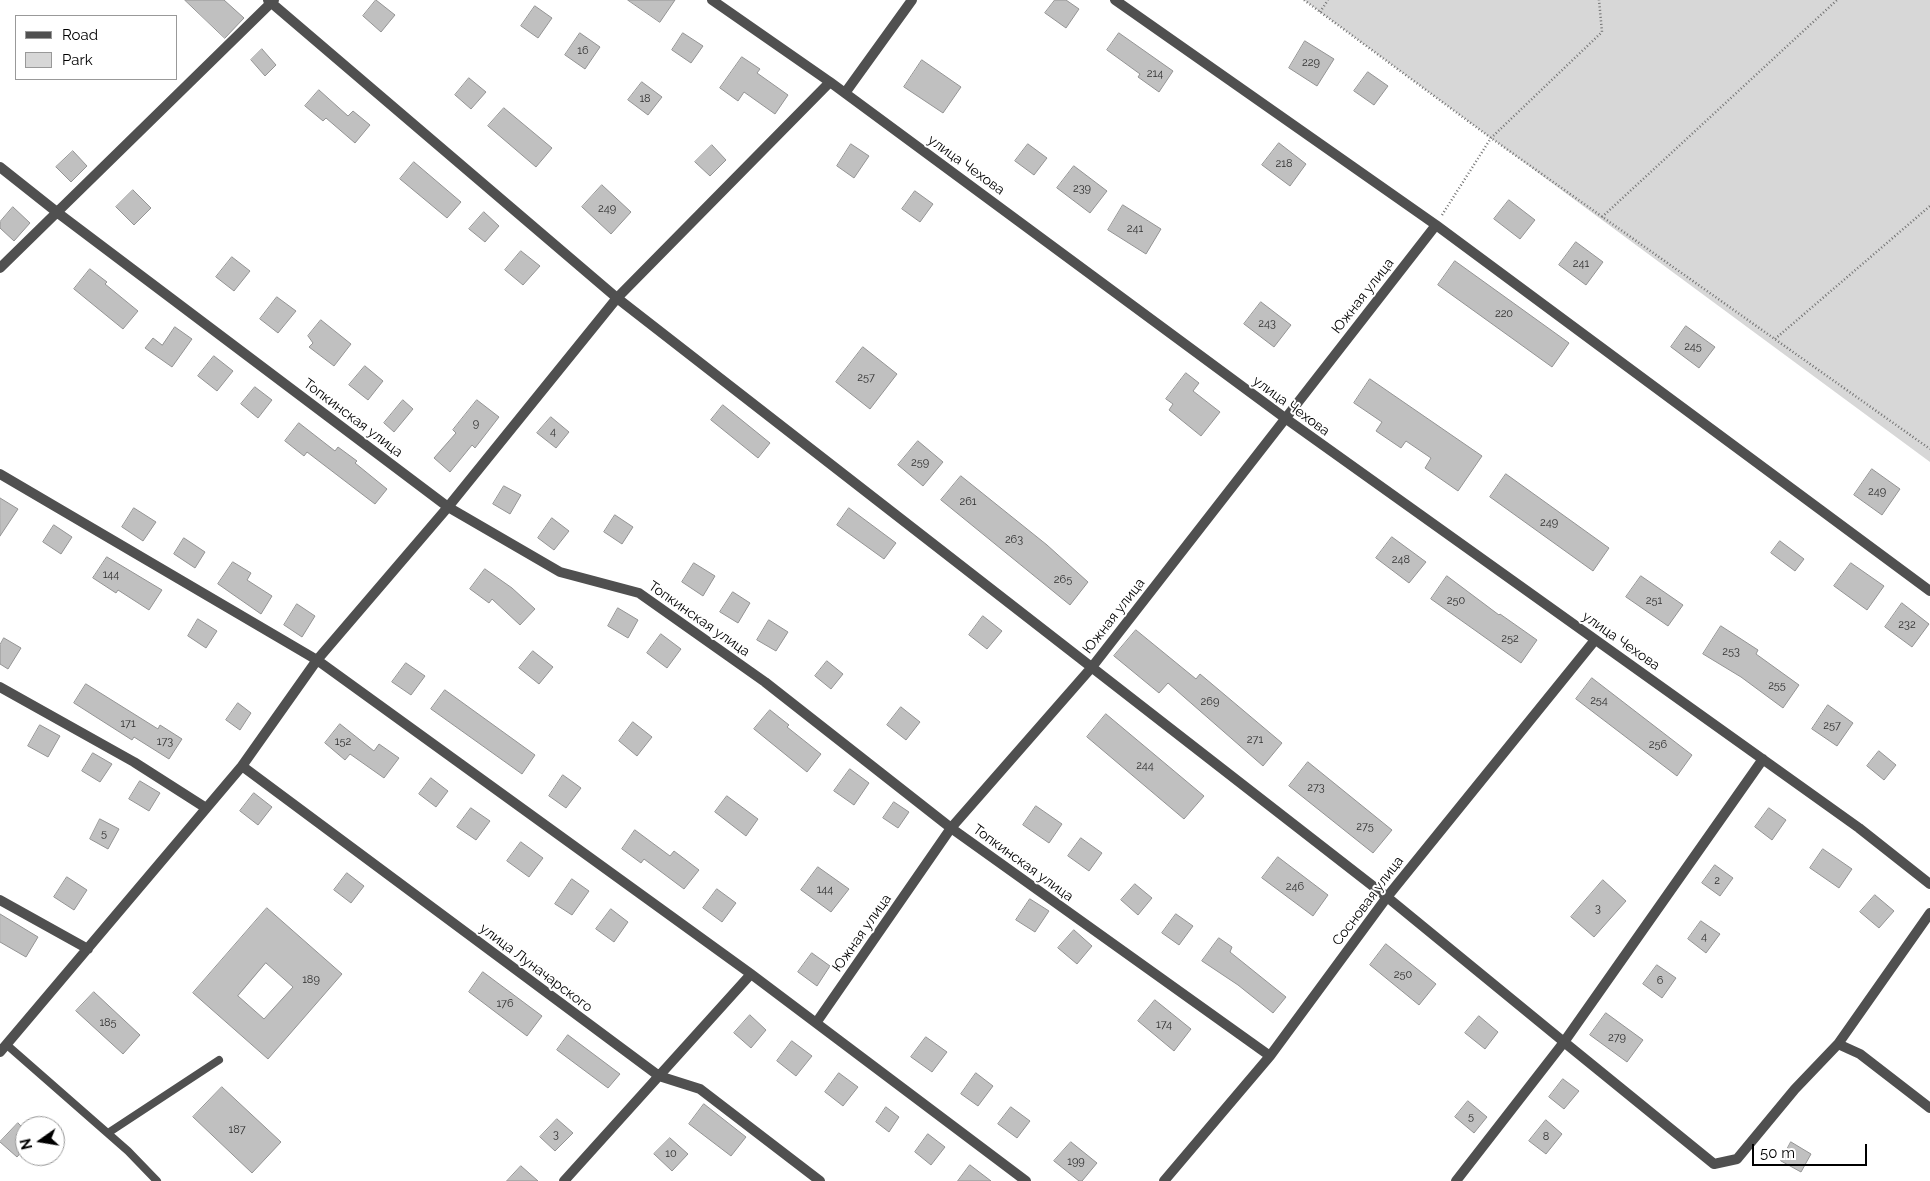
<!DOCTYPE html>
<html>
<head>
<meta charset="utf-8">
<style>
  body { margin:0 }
  #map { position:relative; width:1930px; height:1181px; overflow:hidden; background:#fff; font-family:Raleway,sans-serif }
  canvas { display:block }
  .legend { position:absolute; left:15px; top:15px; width:162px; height:65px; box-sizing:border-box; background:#fff; border:1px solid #999; margin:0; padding:6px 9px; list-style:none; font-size:15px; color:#000 }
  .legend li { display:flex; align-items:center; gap:10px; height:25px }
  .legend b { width:25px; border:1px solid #999 }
  .north { position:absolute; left:15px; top:1116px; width:50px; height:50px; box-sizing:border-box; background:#fff; border:1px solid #999; border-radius:50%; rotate:257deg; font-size:14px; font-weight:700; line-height:20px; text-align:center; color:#000 }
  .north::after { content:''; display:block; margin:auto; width:18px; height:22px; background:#000; clip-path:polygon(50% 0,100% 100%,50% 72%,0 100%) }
  .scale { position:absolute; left:1752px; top:1144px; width:115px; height:22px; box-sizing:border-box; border:2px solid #000; border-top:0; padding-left:6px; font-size:15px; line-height:18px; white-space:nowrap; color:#000; -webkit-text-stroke:4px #fff; paint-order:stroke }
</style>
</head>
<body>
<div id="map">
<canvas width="1930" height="1181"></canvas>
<ul class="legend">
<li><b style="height:6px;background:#505050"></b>Road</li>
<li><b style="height:14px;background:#d7d7d7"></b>Park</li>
</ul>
<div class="north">N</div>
<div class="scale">50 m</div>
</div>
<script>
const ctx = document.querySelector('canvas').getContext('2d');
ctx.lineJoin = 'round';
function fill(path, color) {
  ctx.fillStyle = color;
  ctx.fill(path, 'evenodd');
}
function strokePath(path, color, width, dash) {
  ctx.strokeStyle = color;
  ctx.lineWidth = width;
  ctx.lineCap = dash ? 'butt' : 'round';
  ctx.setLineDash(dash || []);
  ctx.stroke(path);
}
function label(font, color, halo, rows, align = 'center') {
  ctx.font = font + ' Raleway,sans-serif';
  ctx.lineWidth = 4;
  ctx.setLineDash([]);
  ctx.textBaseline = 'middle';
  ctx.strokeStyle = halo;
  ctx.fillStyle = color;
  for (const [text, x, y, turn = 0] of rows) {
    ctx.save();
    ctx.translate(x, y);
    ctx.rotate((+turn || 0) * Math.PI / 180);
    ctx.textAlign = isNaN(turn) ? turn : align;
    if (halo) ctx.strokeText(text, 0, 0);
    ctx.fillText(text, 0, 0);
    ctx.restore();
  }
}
fill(new Path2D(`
  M1304,0H1930V462Z`), '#d7d7d7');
const building = new Path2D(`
  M185,0H224L244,18L225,38Z
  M376,0L395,15L381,32L363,16Z
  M628,0H675L660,22Z
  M1055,0H1066L1079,9L1066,28L1045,13Z
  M535,6L552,18L538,38L521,26Z
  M580,33L600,47L585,69L565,55Z
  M683,33L703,46L691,63L672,50Z
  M1119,33L1173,71L1159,92L1138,77L1140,74L1107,50Z
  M1305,41L1334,59L1317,86L1289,68Z
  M262,49L276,65L265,76L251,60Z
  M742,57L760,69L757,73L788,95L775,114L744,92L738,101L720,88Z
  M922,60L961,87L943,113L904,87Z
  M1368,72L1388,86L1374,105L1354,91Z
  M469,78L486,92L471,109L455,95Z
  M642,82L662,97L648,115L628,100Z
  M319,90L348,116L353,111L370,125L355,143L326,118L323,121L305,106Z
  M504,108L552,148L536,167L488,126Z
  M1279,143L1306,164L1290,186L1262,165Z
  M851,144L869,156L854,178L837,166Z
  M1028,144L1047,158L1034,175L1015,161Z
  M712,145L726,160L710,176L695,162Z
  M73,151L87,166L71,182L56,167Z
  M414,162L461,202L447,218L400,179Z
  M1074,166L1107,191L1090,213L1057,188Z
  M602,185L631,212L611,234L582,207Z
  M133,190L151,208L134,225L116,207Z
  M915,191L933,204L920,222L902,209Z
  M1509,200L1535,220L1520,239L1494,219Z
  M1123,205L1161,229L1146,254L1108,230Z
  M13,207L30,223L14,241L0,228V222Z
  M484,212L499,226L485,242L469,229Z
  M1576,242L1603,262L1586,285L1559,265Z
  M521,251L540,266L523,285L505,270Z
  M232,257L250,271L234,291L216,277Z
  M1455,261L1569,343L1552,367L1438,285Z
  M90,269L107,282L105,284L138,311L123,329L74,289Z
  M277,297L296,311L278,333L260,319Z
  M1261,302L1291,325L1274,347L1244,324Z
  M321,320L351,344L334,366L309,347L313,343L308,336Z
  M1686,326L1715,347L1699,368L1671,347Z
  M175,327L192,339L172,367L145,348L153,338L162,345Z
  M863,347L897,374L870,409L836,382Z
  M214,356L233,371L217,391L198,376Z
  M365,366L383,381L368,400L349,385Z
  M1186,373L1199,383L1193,391L1220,412L1201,436L1169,410L1173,404L1166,399Z
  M1370,379L1482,456L1458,491L1425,468L1431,458L1406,441L1401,448L1376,431L1382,422L1354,403Z
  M255,387L272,400L258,418L241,404Z
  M403,400L413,409L394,432L384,423Z
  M477,400L499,417L475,448L472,445L450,472L434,458L456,433L453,430Z
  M723,405L770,443L758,458L711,420Z
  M551,417L569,432L556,448L537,433Z
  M299,423L335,451L338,447L357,461L355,463L387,489L375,504L307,452L304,456L285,441Z
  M918,441L943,462L923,486L898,465Z
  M1872,469L1900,489L1882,515L1854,495Z
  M1506,474L1609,548L1593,571L1490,497Z
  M961,476L1047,545L1088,582L1070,605L941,500Z
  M504,486L521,495L510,514L493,504Z
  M0,498L18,509L0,536Z
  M134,508L156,522L143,541L122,527Z
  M849,508L896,543L884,559L837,525Z
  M615,515L633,527L622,544L604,532Z
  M552,518L569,531L554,550L538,538Z
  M54,525L72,537L61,554L43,542Z
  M1392,537L1426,562L1409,583L1376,558Z
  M184,538L205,552L195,568L174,554Z
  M1780,541L1804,559L1795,571L1771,553Z
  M107,557L162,590L149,610L118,590L116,593L93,578Z
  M233,562L251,573L247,580L272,596L261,614L218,584Z
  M694,563L715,576L703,596L682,582Z
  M1851,563L1884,586L1867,610L1834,586Z
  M485,569L512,588L535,609L520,625L492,599L489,603L470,589Z
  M1447,576L1499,615L1500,614L1537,640L1521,663L1431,599Z
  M1641,576L1683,605L1668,626L1626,597Z
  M733,592L750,603L738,623L720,612Z
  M1902,603L1929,624L1912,647L1885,627Z
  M297,604L315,616L302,637L284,625Z
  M618,608L638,620L628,638L608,626Z
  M983,616L1002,631L987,649L969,635Z
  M198,619L217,631L206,648L188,636Z
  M769,620L788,632L776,651L757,640Z
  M1721,626L1758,650L1756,654L1799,685L1783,708L1741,677L1703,654Z
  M1136,630L1196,679L1200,674L1282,743L1263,766L1168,683L1159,693L1114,656Z
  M661,634L681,649L667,668L647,653Z
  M4,638L21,648L8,669L0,664V645Z
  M533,651L553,667L539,684L519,668Z
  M827,661L843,674L831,689L815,676Z
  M406,663L425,676L411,695L392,682Z
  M1592,678L1692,755L1677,776L1576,699Z
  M86,684L158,729L160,725L182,739L169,759L134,737L132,740L74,703Z
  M445,690L535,755L522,774L431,709Z
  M238,703L251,713L240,730L226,720Z
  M1828,705L1853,723L1837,746L1812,729Z
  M901,707L920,722L906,740L887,725Z
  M770,710L789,725L787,727L821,754L807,772L754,729Z
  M1106,714L1204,796L1184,819L1087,737Z
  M633,722L652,737L637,756L619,741Z
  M340,724L374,751L379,744L399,758L384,778L350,754L345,760L325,743Z
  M40,725L60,736L48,757L28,746Z
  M1879,751L1896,765L1884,780L1867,766Z
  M93,753L112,764L100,782L82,771Z
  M1308,762L1392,830L1373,853L1289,786Z
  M850,769L869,783L854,805L834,791Z
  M563,775L581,788L566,808L549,796Z
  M431,778L448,791L436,807L419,794Z
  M140,781L160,793L149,811L129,799Z
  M254,793L272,807L258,825L240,811Z
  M727,796L758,819L746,836L715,812Z
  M894,802L909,812L898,828L883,818Z
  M1036,806L1062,824L1049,843L1023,825Z
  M471,808L490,821L476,840L457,827Z
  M1769,808L1786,820L1772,840L1755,827Z
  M100,819L119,829L108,849L90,839Z
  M635,830L670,856L674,851L699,870L684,889L644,859L641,863L622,849Z
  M1081,838L1102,853L1089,871L1068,856Z
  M521,842L543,858L529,877L507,861Z
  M1823,849L1852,869L1839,888L1810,868Z
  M1278,857L1328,895L1313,916L1262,878Z
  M1715,865L1733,878L1720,896L1702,883Z
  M818,867L849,889L831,912L801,890Z
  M347,873L364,886L351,903L334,890Z
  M67,877L87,890L74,910L54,897Z
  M572,879L589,891L572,915L555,904Z
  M1603,880L1626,901L1594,937L1571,917Z
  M1135,884L1152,898L1138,915L1121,900Z
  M717,889L736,903L722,922L703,908Z
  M1875,895L1894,911L1879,928L1860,912Z
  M1030,899L1049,911L1035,932L1016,920Z
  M267,908L342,974L268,1059L193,993ZM266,963L293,987L264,1019L238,996Z
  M611,909L628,922L614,942L596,929Z
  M0,914L38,937L26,957L0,942Z
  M1176,914L1193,926L1179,945L1162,933Z
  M1701,921L1720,934L1706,953L1688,939Z
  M1074,930L1092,946L1077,964L1058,948Z
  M1219,938L1232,947L1230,952L1286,997L1273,1013L1238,985L1202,961Z
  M1386,944L1436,984L1419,1005L1370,965Z
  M812,953L830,966L817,986L798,972Z
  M1657,965L1676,978L1662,998L1643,984Z
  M483,972L542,1016L527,1036L469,992Z
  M94,992L140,1035L123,1054L76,1011Z
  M1155,1000L1191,1029L1174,1051L1138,1021Z
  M1606,1013L1643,1040L1627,1062L1590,1035Z
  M750,1015L766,1030L751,1048L734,1033Z
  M1479,1016L1498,1032L1485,1049L1465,1033Z
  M568,1035L620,1074L608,1088L557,1050Z
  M926,1037L947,1052L932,1072L911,1057Z
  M792,1041L812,1056L796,1076L777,1061Z
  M839,1073L858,1087L843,1106L825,1092Z
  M976,1073L993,1086L978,1106L961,1094Z
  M1563,1079L1579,1091L1564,1109L1549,1097Z
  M222,1087L281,1142L252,1173L193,1117Z
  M1468,1101L1487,1117L1474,1133L1455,1117Z
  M704,1104L746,1137L731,1156L689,1124Z
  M886,1107L899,1117L889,1132L876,1122Z
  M1011,1107L1030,1121L1017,1138L998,1124Z
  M557,1119L573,1133L555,1151L540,1137Z
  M1546,1120L1562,1134L1546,1154L1529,1141Z
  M18,1123L25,1130V1148L17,1157L0,1142Z
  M928,1134L945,1147L931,1165L915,1152Z
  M670,1138L688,1154L672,1171L654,1154Z
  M1071,1142L1097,1163L1082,1181H1079L1054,1161Z
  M1791,1142L1811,1154L1801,1172L1781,1161Z
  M970,1165L991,1181H958Z
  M521,1166L538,1181H507Z`);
fill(building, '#c0c0c0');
strokePath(building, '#949494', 1);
strokePath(new Path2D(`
  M1304,0L1491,138L1930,449
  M1320,12L1328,0
  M1442,215L1491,138L1602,32L1599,0
  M1602,217L1837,0
  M1775,339L1930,206`), '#727272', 2.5, [1, 2.5]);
strokePath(new Path2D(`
  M7,1045L128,1151L157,1181
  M108,1133L219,1060`), '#505050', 8);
strokePath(new Path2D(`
  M268,0L617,298L1387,897L1564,1042L1763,759
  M712,0L830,82L1285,418L1859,828L1930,884
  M1115,0L1436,225L1930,591
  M845,93L912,0
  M0,167L58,213L448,507L560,572L639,593L765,682L951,828L1270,1056
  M0,268L274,0
  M0,474L317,660L751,974L1026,1181
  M0,687L134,762L206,808
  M242,766L659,1076L700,1089L820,1181
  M0,900L88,949
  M816,1023L951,828L1092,667L1436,225
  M1838,1044L1930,913
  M0,1052L242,766L317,660L448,507L617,298L830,82
  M564,1181L751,974
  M1164,1181L1270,1056L1387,897L1595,640
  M1456,1181L1564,1042L1714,1164L1737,1159L1795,1089L1838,1044L1860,1054L1930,1108`), '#505050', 10);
label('11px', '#303030', null, [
  ["16",583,51],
  ["229",1311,63],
  ["214",1155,74],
  ["18",645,99],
  ["218",1284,164],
  ["239",1082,189],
  ["249",607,209],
  ["241",1135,229],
  ["241",1581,264],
  ["220",1504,314],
  ["243",1267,324],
  ["245",1693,347],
  ["257",866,378],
  ["9",476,424],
  ["4",553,432],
  ["259",920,463],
  ["249",1877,492],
  ["261",968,502],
  ["249",1549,523],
  ["263",1014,540],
  ["248",1401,560],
  ["144",111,575],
  ["265",1063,580],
  ["250",1456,601],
  ["251",1654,601],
  ["232",1907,625],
  ["252",1510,639],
  ["253",1731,652],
  ["255",1777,686],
  ["254",1599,701],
  ["269",1210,702],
  ["171",128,724],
  ["257",1832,726],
  ["271",1255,740],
  ["173",165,742],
  ["152",343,742],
  ["256",1658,745],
  ["244",1145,766],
  ["273",1316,788],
  ["275",1365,827],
  ["5",104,834],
  ["2",1717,881],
  ["246",1295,887],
  ["144",825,890],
  ["3",1598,909],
  ["4",1704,937],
  ["250",1403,975],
  ["189",311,980],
  ["6",1660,981],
  ["176",505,1004],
  ["185",108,1023],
  ["174",1164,1025],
  ["279",1617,1038],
  ["5",1471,1117],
  ["187",237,1130],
  ["3",556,1135],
  ["8",1546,1137],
  ["10",671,1154],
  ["199",1076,1162]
]);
label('14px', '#000', '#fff', [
  ["улица Чехова",966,165,36],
  ["Южная улица",1363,296,-52],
  ["улица Чехова",1291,406,36],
  ["Топкинская улица",353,418,37],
  ["Южная улица",1114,616,-52],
  ["Топкинская улица",699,619,35],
  ["улица Чехова",1621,641,35],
  ["Топкинская улица",1023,863,36],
  ["Сосновая улица",1368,901,-53],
  ["Южная улица",862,933,-55],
  ["улица Луначарского",536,968,37]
]);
</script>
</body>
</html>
